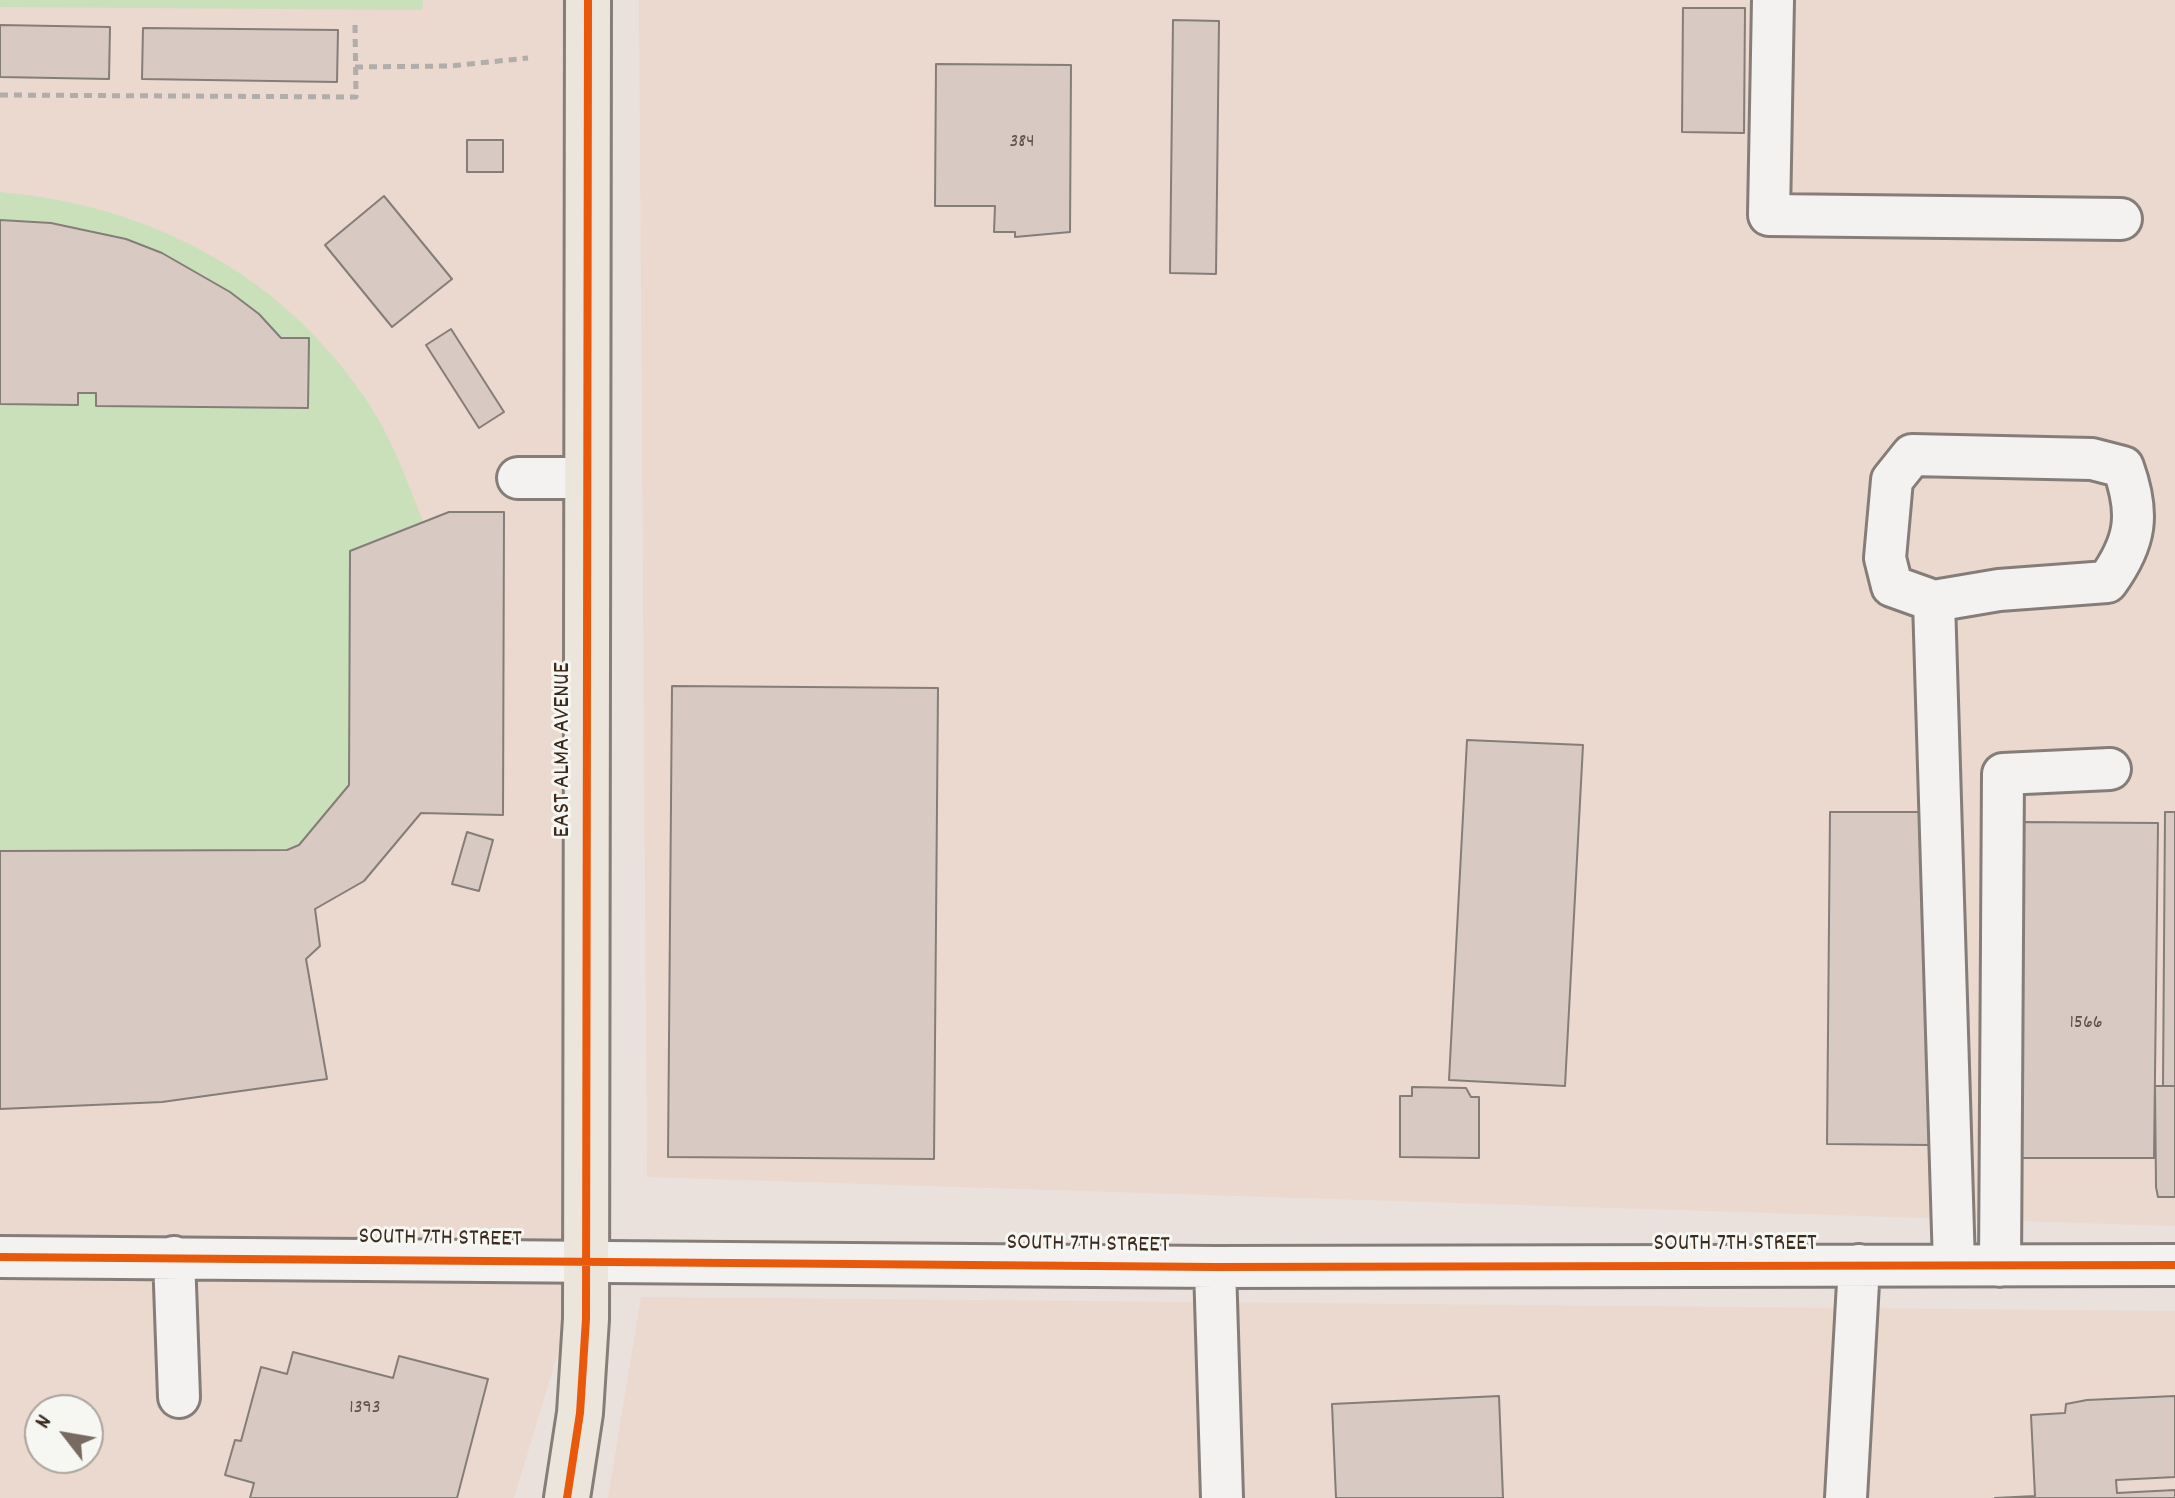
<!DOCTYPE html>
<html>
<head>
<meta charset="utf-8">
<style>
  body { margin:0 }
  #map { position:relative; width:2175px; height:1498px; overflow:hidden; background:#eae1dc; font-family:Dekko,sans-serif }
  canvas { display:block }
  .north { position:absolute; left:24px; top:1394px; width:80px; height:80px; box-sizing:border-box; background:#f6f6f2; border:2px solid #aba49d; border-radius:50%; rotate:301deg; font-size:22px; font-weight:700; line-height:32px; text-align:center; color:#3b2a1e }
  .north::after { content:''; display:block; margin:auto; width:28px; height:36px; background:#786a60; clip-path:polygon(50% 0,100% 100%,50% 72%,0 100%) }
</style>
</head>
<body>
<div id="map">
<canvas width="2175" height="1498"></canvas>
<div class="north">N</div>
</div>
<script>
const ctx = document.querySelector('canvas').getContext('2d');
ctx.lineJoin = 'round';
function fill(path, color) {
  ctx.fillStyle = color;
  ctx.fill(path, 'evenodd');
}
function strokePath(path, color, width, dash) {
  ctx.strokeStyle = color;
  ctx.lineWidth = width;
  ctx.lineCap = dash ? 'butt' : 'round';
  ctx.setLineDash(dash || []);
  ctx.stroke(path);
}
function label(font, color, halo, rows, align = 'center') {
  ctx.font = font + ' Dekko,sans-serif';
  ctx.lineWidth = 6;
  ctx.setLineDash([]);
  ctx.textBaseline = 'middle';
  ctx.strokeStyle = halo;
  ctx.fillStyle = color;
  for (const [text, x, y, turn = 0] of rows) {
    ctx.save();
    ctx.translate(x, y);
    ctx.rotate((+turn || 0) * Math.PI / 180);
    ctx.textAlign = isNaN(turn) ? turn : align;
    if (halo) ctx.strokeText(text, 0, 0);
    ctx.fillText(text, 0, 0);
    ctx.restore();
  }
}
fill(new Path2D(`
  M0,0H591L586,1260L514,1498H0ZM40,1410H88V1458H40Z
  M639,0H2175V1226L647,1177Z
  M641,1297L2175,1311V1498H608Z`), '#ebd8ce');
fill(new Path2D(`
  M0,0H423L422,10L0,7Z
  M0,192C150,205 282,274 367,401C392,438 407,481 423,522L449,512H504L503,815L421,813L364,881L315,909L320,946L306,959L327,1079L162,1102L0,1109Z`), '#cae0bb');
const building = new Path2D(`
  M1683,8H1745L1744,133L1682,132Z
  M1173,20L1219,21L1216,274L1170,273Z
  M0,25L110,27L109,79L0,77Z
  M143,28L338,30L337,82L142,79Z
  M936,64L1071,65L1070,232L1015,237V232H994L995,206H935Z
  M467,140H503V172H467Z
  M384,196L452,279L392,327L325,245Z
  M0,220L51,223L126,239L162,253L230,292L259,314L281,338H309L308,408L96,406V393H78V405L0,404Z
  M451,329L504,412L479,428L426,345Z
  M449,512H504L503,815L421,813L364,881L315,909L320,946L306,959L327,1079L162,1102L0,1109V851L287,850L299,845L349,785L350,551Z
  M672,686L938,688L934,1159L668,1157Z
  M1467,740L1583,745L1565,1086L1449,1080Z
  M1830,812H1932L1930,1145L1827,1144Z
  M2165,812H2175V1086H2163Z
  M2023,822L2158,823L2154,1158H2019Z
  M467,832L493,840L479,891L452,884Z
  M2155,1086H2175V1197H2158L2156,1187Z
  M1412,1087L1466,1088L1471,1097H1479V1158L1400,1157V1096H1412Z
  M293,1352L393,1378L399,1356L488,1379L457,1498H250L254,1483L225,1475L235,1440L241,1441L261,1367L287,1374Z
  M1499,1396L1503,1498H1336L1332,1404Z
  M2175,1396V1477L2116,1480L2117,1493L2175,1490V1498H1995L2035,1496L2031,1415L2065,1413L2066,1404L2087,1400Z`);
fill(building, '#d8cac3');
strokePath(building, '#857d78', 2);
const minor = new Path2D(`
  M1773,0L1769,215L2121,219
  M1912,455L2092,459L2123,467C2140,514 2136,542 2107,582L1999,590L1934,601L1892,586L1885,558L1892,480Z
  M518,478H585
  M1934,601L1954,1265
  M0,1257L1215,1267L2175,1265
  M174,1257L179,1397
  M2000,1266L2003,774L2110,769
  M1215,1267L1222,1498
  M1846,1498L1859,1265`);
const major = new Path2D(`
  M567,1498L580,1413L586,1319L588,0`);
strokePath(minor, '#857d78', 46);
strokePath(major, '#857d78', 50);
strokePath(new Path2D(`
  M355,67L450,66L528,58
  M0,95L356,97L355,25`), '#b0adab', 5, [8, 6]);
strokePath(minor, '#f3f2f0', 40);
strokePath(major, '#ebe5db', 44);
strokePath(new Path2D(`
  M0,1257L1215,1267L2175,1265
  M567,1498L580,1413L586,1319L588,0`), '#e8590c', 8);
label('20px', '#625247', null, [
  ["384",1022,143],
  ["1566",2086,1024],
  ["1393",365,1409]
]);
label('24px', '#3b2a1e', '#f6f6f2', [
  ["EAST ALMA AVENUE",565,750,-90],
  ["SOUTH 7TH STREET",440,1240,1],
  ["SOUTH 7TH STREET",1088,1246,1],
  ["SOUTH 7TH STREET",1735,1246]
]);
</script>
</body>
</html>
